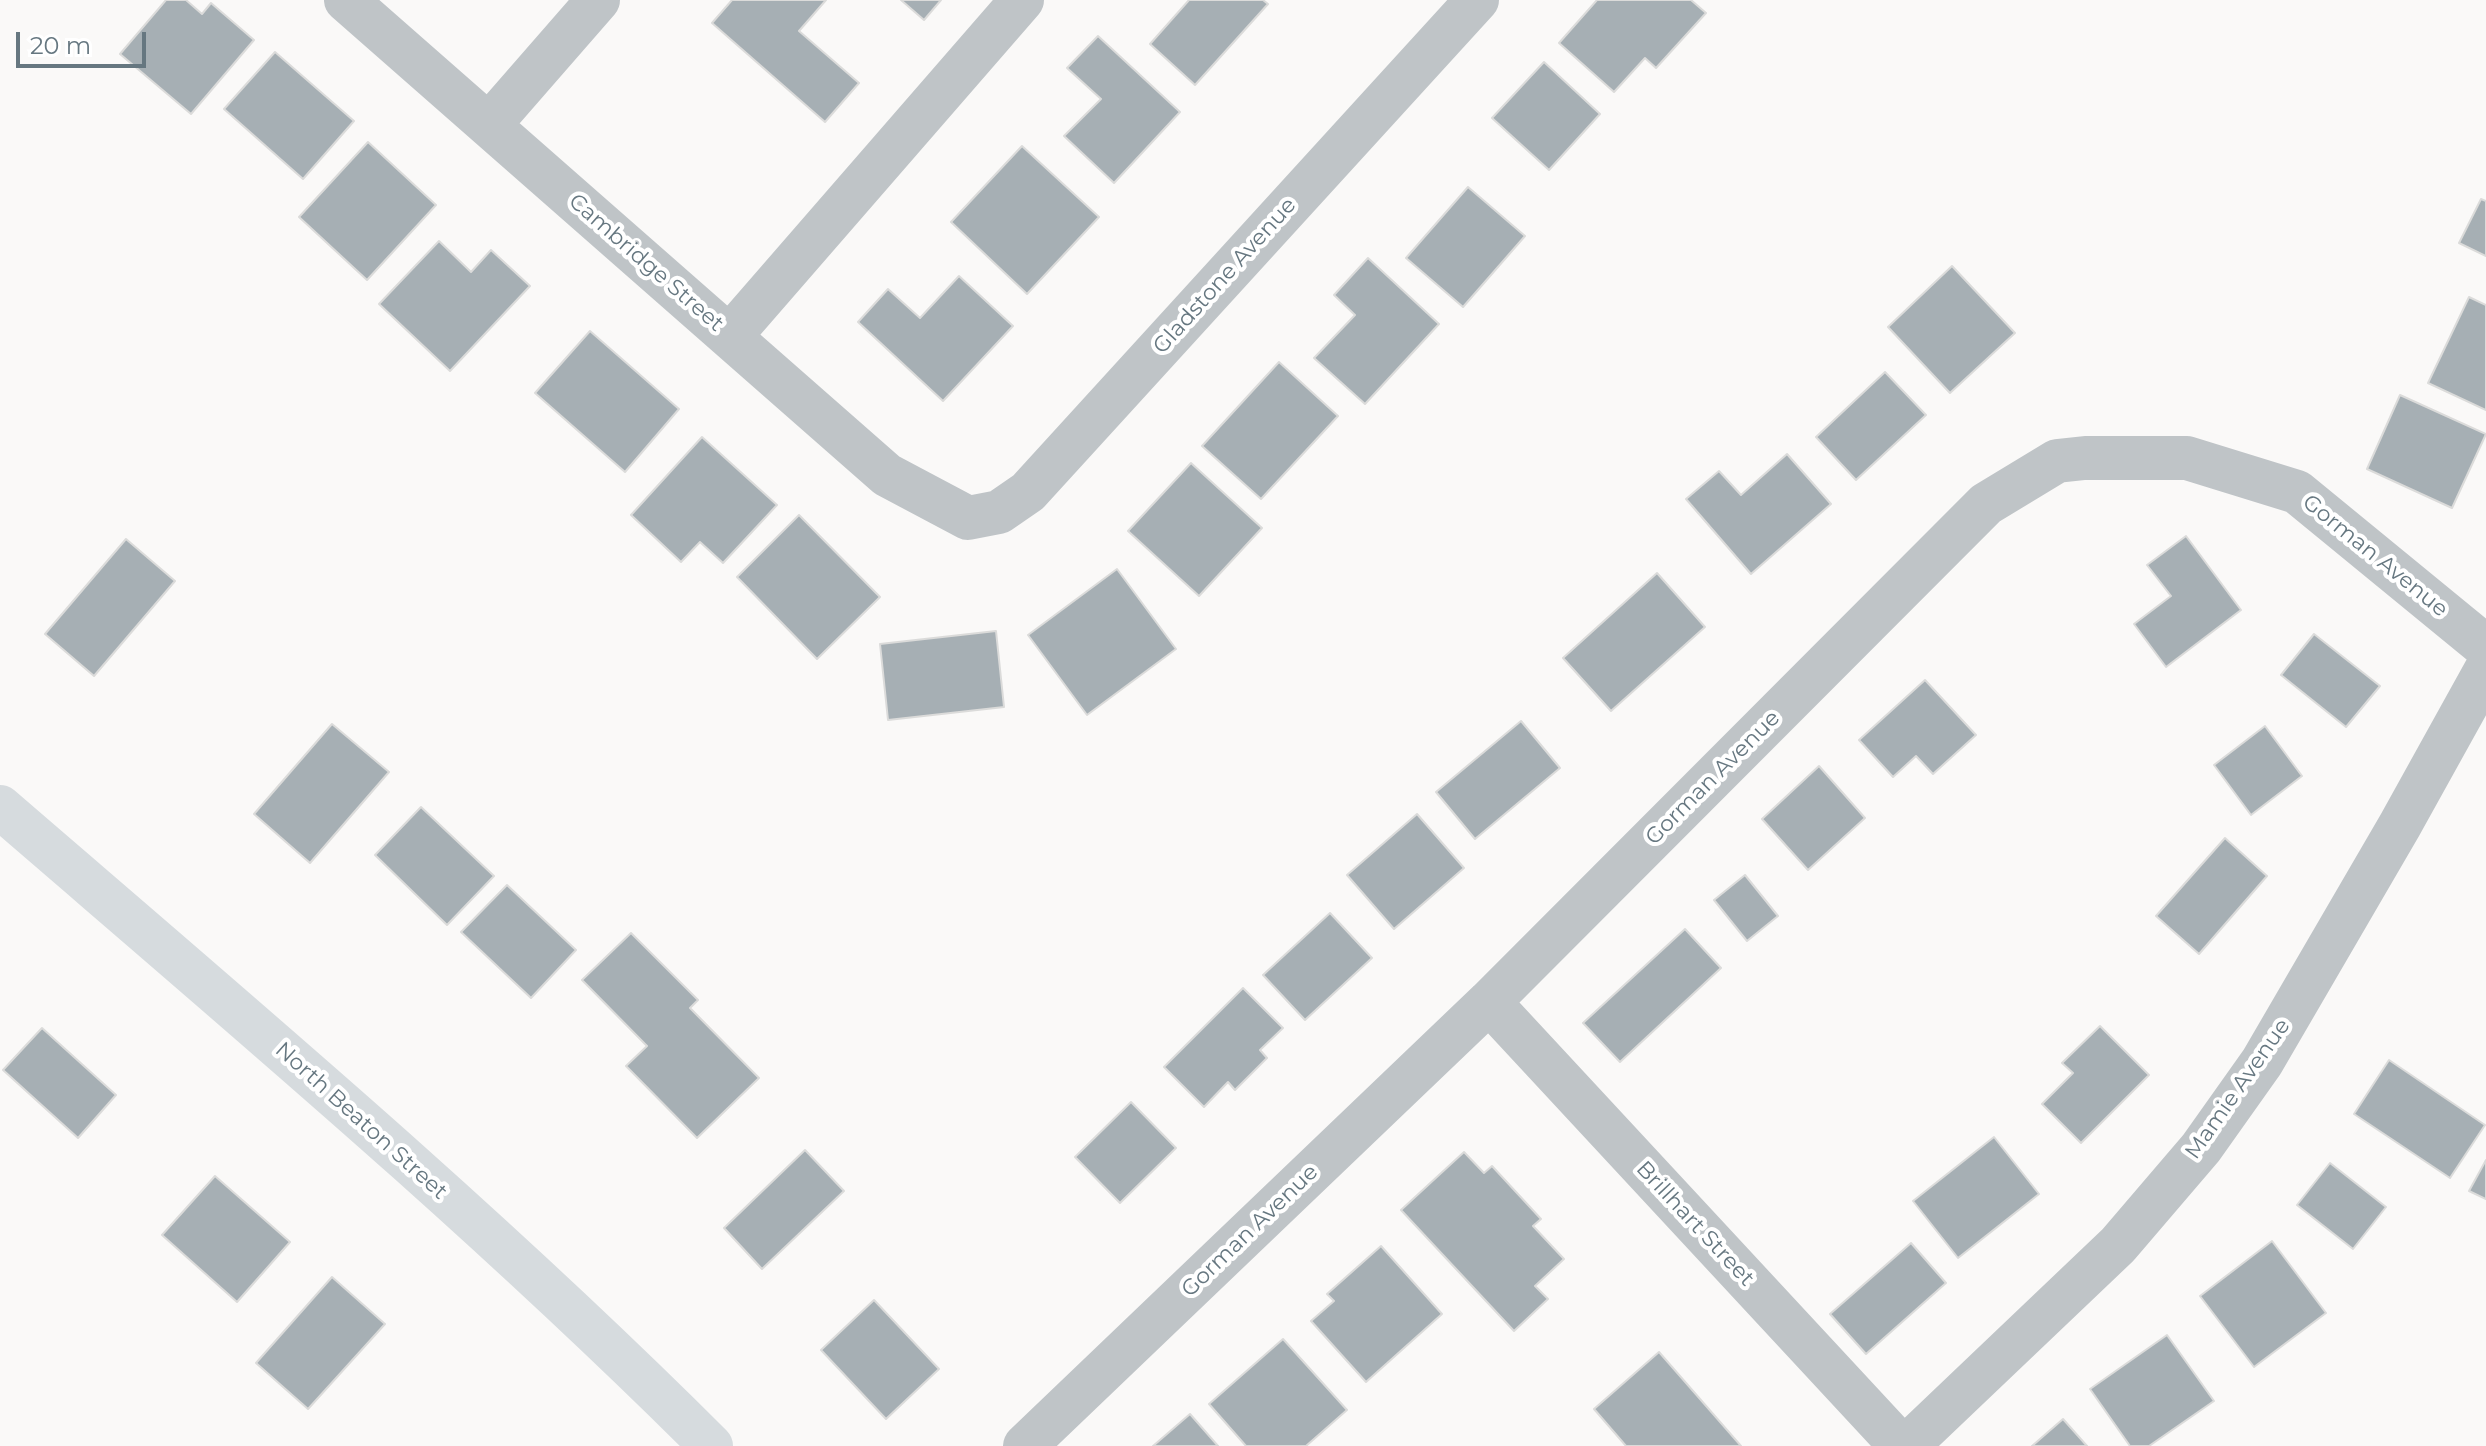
<!DOCTYPE html>
<html>
<head>
<meta charset="utf-8">
<style>
  body { margin:0 }
  #map { position:relative; width:2486px; height:1446px; overflow:hidden; background:#faf9f8; font-family:Montserrat,sans-serif }
  canvas { display:block }
  .scale { position:absolute; left:16px; top:32px; width:130px; height:36px; box-sizing:border-box; border:4px solid #667780; border-top:0; padding-left:10px; font-size:24px; line-height:28px; white-space:nowrap; color:#667780; -webkit-text-stroke:6px #fff; paint-order:stroke }
</style>
</head>
<body>
<div id="map">
<canvas width="2486" height="1446"></canvas>
<div class="scale">20 m</div>
</div>
<script>
const ctx = document.querySelector('canvas').getContext('2d');
ctx.lineJoin = 'round';
function fill(path, color) {
  ctx.fillStyle = color;
  ctx.fill(path, 'evenodd');
}
function strokePath(path, color, width, dash) {
  ctx.strokeStyle = color;
  ctx.lineWidth = width;
  ctx.lineCap = dash ? 'butt' : 'round';
  ctx.setLineDash(dash || []);
  ctx.stroke(path);
}
function label(font, color, halo, rows, align = 'center') {
  ctx.font = font + ' Montserrat,sans-serif';
  ctx.lineWidth = 8;
  ctx.setLineDash([]);
  ctx.textBaseline = 'middle';
  ctx.strokeStyle = halo;
  ctx.fillStyle = color;
  for (const [text, x, y, turn = 0] of rows) {
    ctx.save();
    ctx.translate(x, y);
    ctx.rotate((+turn || 0) * Math.PI / 180);
    ctx.textAlign = isNaN(turn) ? turn : align;
    if (halo) ctx.strokeText(text, 0, 0);
    ctx.fillText(text, 0, 0);
    ctx.restore();
  }
}
const building = new Path2D(`
  M166,0H186L202,14L211,3L254,40L191,114L120,54Z
  M732,0H826L799,31L859,83L825,122L712,23Z
  M901,0H941L924,20Z
  M1189,0H1263L1268,4L1195,85L1150,44Z
  M1597,0H1691L1706,13L1656,68L1645,58L1614,92L1559,43Z
  M1098,36L1180,112L1114,183L1064,136L1101,99L1067,68Z
  M275,52L354,121L303,179L224,109Z
  M1544,62L1600,114L1549,170L1492,118Z
  M368,142L436,205L367,280L299,217Z
  M1022,146L1099,217L1027,294L951,222Z
  M1468,187L1525,236L1463,307L1406,258Z
  M2481,199L2486,201V256L2459,243Z
  M439,241L471,272L491,250L530,286L450,371L379,304Z
  M1368,258L1439,324L1365,404L1314,358L1355,315L1334,295Z
  M1952,266L2015,333L1950,393L1888,327Z
  M959,276L1013,326L943,401L858,322L888,289L920,318Z
  M2469,297L2486,305V410L2428,383Z
  M590,331L679,409L625,472L535,393Z
  M1279,362L1338,416L1261,499L1202,446Z
  M1885,372L1926,415L1856,480L1816,437Z
  M2400,395L2486,434L2452,508L2367,469Z
  M702,437L777,505L723,563L700,542L681,562L631,515Z
  M1787,454L1831,504L1751,574L1686,499L1719,471L1741,495Z
  M1191,463L1262,528L1199,596L1128,531Z
  M799,515L880,597L817,659L737,577Z
  M2186,536L2241,610L2166,667L2134,624L2171,596L2147,565Z
  M126,539L175,581L94,676L45,634Z
  M1117,569L1176,649L1087,715L1028,635Z
  M1657,573L1705,627L1611,711L1563,658Z
  M996,631L1004,707L888,720L880,644Z
  M2314,634L2380,686L2346,727L2281,675Z
  M1925,680L1976,735L1933,774L1916,756L1893,777L1859,740Z
  M1521,721L1560,768L1475,839L1436,792Z
  M332,724L389,772L310,863L254,814Z
  M2265,726L2302,776L2251,815L2214,765Z
  M1819,766L1865,818L1808,870L1762,819Z
  M421,807L494,876L447,925L375,855Z
  M1417,814L1464,868L1394,929L1347,875Z
  M2225,838L2267,876L2199,954L2156,916Z
  M1745,875L1778,916L1747,941L1714,900Z
  M507,885L576,950L531,998L461,932Z
  M1330,913L1372,958L1305,1020L1263,975Z
  M1685,929L1721,968L1620,1062L1583,1023Z
  M631,933L698,1000L690,1008L759,1078L697,1138L626,1066L647,1046L582,980Z
  M1243,988L1283,1028L1260,1050L1267,1058L1235,1090L1228,1082L1204,1107L1164,1067Z
  M2100,1026L2149,1075L2081,1143L2042,1104L2073,1073L2062,1063Z
  M42,1028L116,1095L78,1138L3,1070Z
  M2389,1060L2485,1125L2450,1178L2354,1114Z
  M1131,1102L1176,1148L1120,1203L1075,1157Z
  M1994,1137L2039,1194L1958,1258L1913,1201Z
  M805,1150L844,1191L762,1269L724,1228Z
  M1464,1152L1484,1173L1492,1166L1541,1219L1533,1226L1564,1259L1535,1286L1548,1299L1514,1331L1401,1210Z
  M2486,1160V1199L2469,1191Z
  M2330,1163L2386,1207L2353,1249L2297,1205Z
  M215,1176L290,1242L237,1302L162,1235Z
  M2272,1241L2326,1313L2254,1367L2200,1296Z
  M1911,1243L1946,1283L1866,1354L1830,1314Z
  M1381,1246L1442,1314L1366,1382L1311,1321L1334,1301L1327,1294Z
  M332,1277L385,1324L308,1409L256,1363Z
  M874,1300L939,1369L886,1419L821,1350Z
  M2167,1335L2214,1401L2149,1446H2130L2090,1389Z
  M1283,1339L1347,1410L1306,1446H1246L1209,1404Z
  M1659,1352L1741,1446H1626L1594,1409Z
  M1190,1414L1218,1446H1153Z
  M2063,1419L2087,1446H2032Z`);
fill(building, '#a6afb4');
strokePath(building, '#dbdbda', 2);
strokePath(new Path2D(`
  M346,0L887,475L968,518L999,512L1028,492L1477,0
  M489,125L598,0
  M730,336L1022,0
  M1489,1002L1901,1446
  M1025,1446L1489,1002L1986,504L2057,461L2085,458H2187L2297,492L2486,647
  M1907,1446L2118,1245L2201,1148L2262,1062L2400,825L2486,670`), '#bfc4c7', 44);
strokePath(new Path2D(`
  M0,807C241,1015 486,1221 711,1446`), '#d6dbde', 44);
label('22px', '#667780', '#fff', [
  ["Cambridge Street",646,263,41],
  ["Gladstone Avenue",1225,276,-48],
  ["Gorman Avenue",2375,556,39],
  ["Gorman Avenue",1713,778,-45],
  ["Mamie Avenue",2238,1089,-55],
  ["North Beaton Street",361,1121,42],
  ["Brillhart Street",1695,1224,47],
  ["Gorman Avenue",1250,1231,-44]
]);
</script>
</body>
</html>
